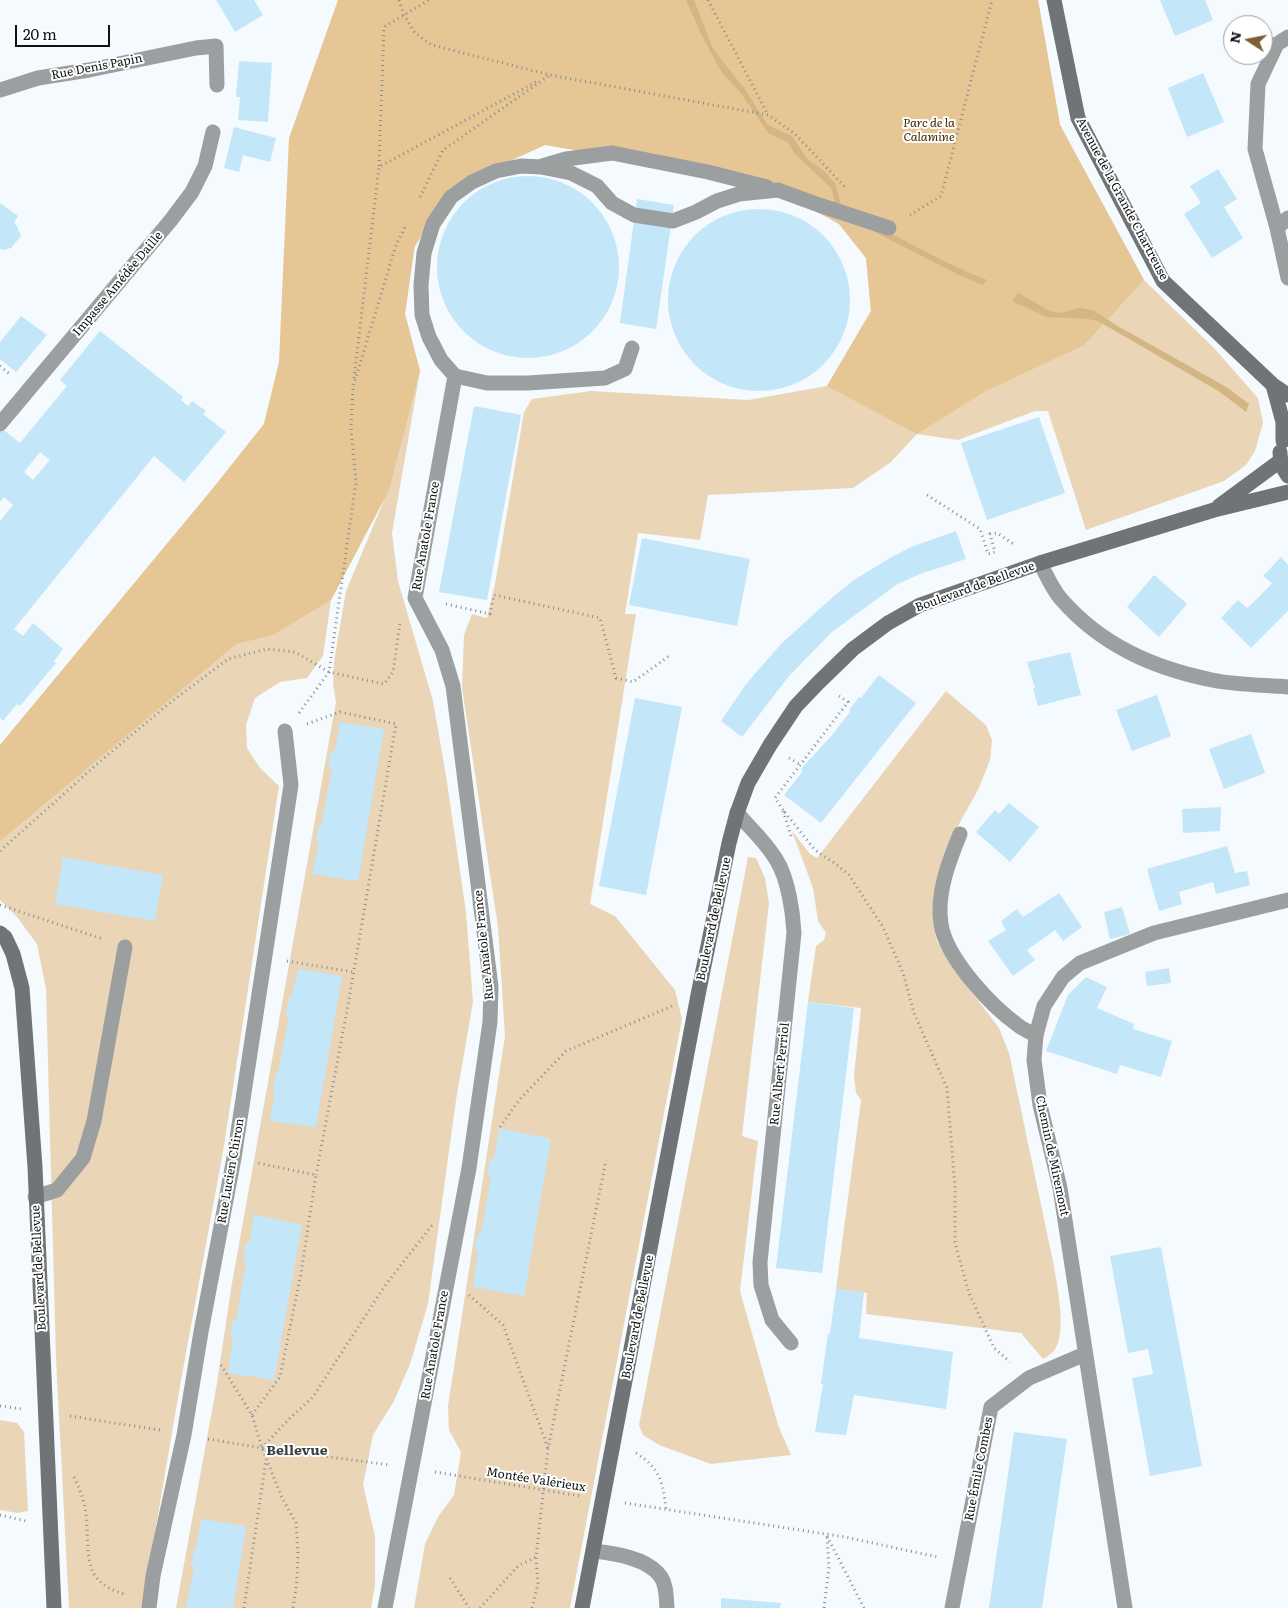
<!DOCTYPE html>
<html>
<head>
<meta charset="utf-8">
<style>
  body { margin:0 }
  #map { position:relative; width:1288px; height:1608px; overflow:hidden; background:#f4fafe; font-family:Literata,serif }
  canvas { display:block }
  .north { position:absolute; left:1223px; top:15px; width:50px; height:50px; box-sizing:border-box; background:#fff; border:1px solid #9fa0a1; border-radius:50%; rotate:281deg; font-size:14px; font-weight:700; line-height:20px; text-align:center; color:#0f1213 }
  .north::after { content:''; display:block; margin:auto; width:18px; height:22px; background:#7c6033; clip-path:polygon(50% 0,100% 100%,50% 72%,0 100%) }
  .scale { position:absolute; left:15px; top:25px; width:95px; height:22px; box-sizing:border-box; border:2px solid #0f1213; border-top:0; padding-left:6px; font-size:15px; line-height:18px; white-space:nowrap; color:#0f1213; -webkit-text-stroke:4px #fff; paint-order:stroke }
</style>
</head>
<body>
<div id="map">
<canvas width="1288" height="1608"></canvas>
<div class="north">N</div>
<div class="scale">20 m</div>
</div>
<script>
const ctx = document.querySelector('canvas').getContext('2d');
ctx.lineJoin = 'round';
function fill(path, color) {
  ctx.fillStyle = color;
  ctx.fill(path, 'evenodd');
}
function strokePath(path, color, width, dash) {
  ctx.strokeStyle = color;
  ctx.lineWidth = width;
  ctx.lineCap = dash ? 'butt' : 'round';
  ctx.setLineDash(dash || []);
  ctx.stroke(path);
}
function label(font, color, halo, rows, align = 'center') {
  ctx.font = font + ' Literata,serif';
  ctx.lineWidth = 4;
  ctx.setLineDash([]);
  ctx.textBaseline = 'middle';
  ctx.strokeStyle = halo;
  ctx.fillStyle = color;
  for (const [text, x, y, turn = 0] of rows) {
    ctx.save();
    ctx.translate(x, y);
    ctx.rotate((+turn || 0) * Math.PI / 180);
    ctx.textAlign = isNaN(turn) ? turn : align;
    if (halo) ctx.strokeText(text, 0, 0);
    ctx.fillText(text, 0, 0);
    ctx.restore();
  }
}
fill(new Path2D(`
  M338,0H1038L1060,125L1144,280L1214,348L1258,398L1263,423L1255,451L1246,465L1224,481L1086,530L1048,411H1035L958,440L917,434L891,462L853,488L708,495L700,540L638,533L625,614H636L590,904L615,916L675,990L682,1019L570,1608H414L425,1544L438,1517L454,1495L461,1452L449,1430L448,1406L505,1036L498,927L462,688L464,635L472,614L487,618L495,584L524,412L532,399L591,391L748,400L827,386L871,311L866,258L839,224L764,182L545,145L450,188L415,246L405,314L420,371L392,533L398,581L433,701L447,782L466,912L473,1002L456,1100L428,1304L410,1364L394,1401L373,1435L363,1485L375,1536V1585L371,1608H176L217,1383L231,1289L336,702L333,684L334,661L346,591L385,498L331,600L323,656L307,678L280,682L255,698L246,725L247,748L260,768L279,786L224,1146L180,1386L142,1608H69L56,1359L46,989L37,944L17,917L0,900V745L214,487L264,424L280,360Z
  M946,691L986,725L992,740L990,760L978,790L949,842L933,907L934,928L937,941L949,962L999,1028L1009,1053L1054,1266C1057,1287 1068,1335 1053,1352C1050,1355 1046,1357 1043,1359L1021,1333L866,1314L867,1293L836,1289L861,1100L856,1093L854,1076L861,1008L808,1002L816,946L824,940L826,933L818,921L813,888L792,831L810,854L817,858Z
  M748,857L756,858L765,878L769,903L742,1136L758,1141L740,1291L778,1425L791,1455L711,1464L659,1445L643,1435L639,1425Z
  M0,1420L17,1423L24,1432L28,1511L18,1513L0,1510Z`), '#ead6b6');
fill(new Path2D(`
  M338,0H1038L1060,125L1144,280L1084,345L984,392L917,434L827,386L871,311L866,258L839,224L764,182L545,145L450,188L414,248L405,314L420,371L389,490L331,600L273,635L236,644L0,841V745L214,487L264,424L279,362L289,138Z`), '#e5c694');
fill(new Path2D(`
  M686,0H694L712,46L717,54L744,88L768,125L792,136L808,160L823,170L835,183L842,208C890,232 937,260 987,280L983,285L959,275L847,218L835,205L832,189L794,153L788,142L769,134L740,92L722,73L701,34Z
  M1018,293L1050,311L1060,313L1079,308L1093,310L1116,325L1228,388L1249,404L1246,412L1220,392L1098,321L1088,319L1047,317L1012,301Z`), '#d4b584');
fill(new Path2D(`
  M216,0H254L263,15L235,32Z
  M1160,0H1205L1213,20L1175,36Z
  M239,61L272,63L268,122L238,120L240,97H236Z
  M1203,73L1224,122L1187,137L1168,88Z
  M234,127L276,138L270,162L243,155L239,172L224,168Z
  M1218,169L1237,199L1224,207L1243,238L1212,258L1184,214L1201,203L1190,186Z
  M437 267a91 91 0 1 1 182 0a91 91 0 1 1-182 0Z
  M637,199L674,205L656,329L620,323Z
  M0,203L18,216L14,223L17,226L21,236L11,248L2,250L0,248Z
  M668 300a91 91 0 1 1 182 0a91 91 0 1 1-182 0Z
  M21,316L47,335L16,372L0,359V342Z
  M100,331L183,397L181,400L188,406L192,401L206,411L203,414L226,432L184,482L154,456L14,629L23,636L33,623L63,649L54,661L56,663L20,706L17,704L3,721L0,718V521L13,505L4,497L0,502V427L20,443L67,386L60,380ZM40,452L50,460L33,480L24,472Z
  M474,406L521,415L487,600L439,592Z
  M1039,417L1065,493L987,520L961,443Z
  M956,531L966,559L920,574L896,585L832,632L789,676L742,737L721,721L746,684L782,643L834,596L854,580L890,558L911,547Z
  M642,538L750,559L737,626L629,605Z
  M1281,557L1288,565V611L1251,648L1221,618L1238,600L1247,608L1260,596L1272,583L1263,576Z
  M1154,575L1187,604L1159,637L1127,607Z
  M1070,652L1081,695L1038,706L1033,688H1035L1027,662Z
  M879,675L916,703L821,823L784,795L803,771L801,769L832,735L850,712L849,710L859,697L861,698Z
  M1157,695L1171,736L1132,751L1116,710Z
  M635,698L682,707L646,895L599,886Z
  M340,722L384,729L358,881L312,874L319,844L316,843L318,826L321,827L332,769L328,768L331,751H335Z
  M1251,734L1265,773L1224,789L1209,749Z
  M1009,803L1039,827L1010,862L976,832L995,810L999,814Z
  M1221,807L1220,831L1183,833L1182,809Z
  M1227,846L1235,873L1247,871L1250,885L1216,894L1213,882L1179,892L1182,904L1159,911L1147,869Z
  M63,857L163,875L155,921L55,904Z
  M1059,893L1082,927L1063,941L1055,930L1027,950L1035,960L1013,976L988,941L1006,930L1001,921L1017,909L1023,917Z
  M1122,907L1130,934L1110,939L1104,912Z
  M1169,968L1171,983L1147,986L1145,972Z
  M298,969L342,976L316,1127L270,1121L275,1090H273L276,1072L278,1073L289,1016L286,1015L289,997L291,998Z
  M1086,977L1107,987L1097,1008L1134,1024L1133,1029L1172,1041L1161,1077L1120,1065L1117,1074L1046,1051L1068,995Z
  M808,1002L854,1008L822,1273L776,1268Z
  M499,1128L551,1139L524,1296L473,1287L478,1251L475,1250L477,1234H481L491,1176L487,1175L490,1159H494Z
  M254,1214L302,1225L274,1380L228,1373L233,1336H230L233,1320H236L246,1262L243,1261L246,1243L249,1244Z
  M1161,1247L1202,1466L1150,1476L1132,1378L1153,1374L1148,1349L1128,1353L1110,1256Z
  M836,1289L864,1292L859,1338L953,1352L946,1409L854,1395L846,1435L815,1432L823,1384H821L828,1333L830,1334Z
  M1014,1432L1067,1439L1042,1608H989Z
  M201,1519L246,1526L233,1608H186L194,1567L191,1566L194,1548L196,1549Z
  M721,1598L781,1603L780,1608H721Z`), '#c3e6f8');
strokePath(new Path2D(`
  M399,0L404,15L415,33L432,45L550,75L768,115L795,134L845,187
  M708,0L768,115
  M379,166L384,27L429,0
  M420,197L443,150L550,75
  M910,215L941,196L992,0
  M0,366L11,375
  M354,378L379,167L536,82
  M927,495L980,529L988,554L995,552L990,534L997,533L1015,545
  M446,604L490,614L494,595L600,618L616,678L633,682L669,656
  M299,713L329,672L356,482L351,429L353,387L396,245L405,227
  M307,724L340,712L396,724L348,1005L316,1175
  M789,758L801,765
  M783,810L775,798L848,702L839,696
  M791,836L783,810L815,850L836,864L849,875L883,927L903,973L914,1013L947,1088L955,1188V1243L969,1293L994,1348L1010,1362
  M0,851L105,757L171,702L228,659L267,649L295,652L329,672L384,684L393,672L400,622
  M0,905L103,939
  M287,961L353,972
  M500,1127L520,1099L566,1051L672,1006
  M469,1295L503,1325L548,1448
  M221,1365L252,1415L262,1448L282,1498L296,1523L298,1552L297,1580L293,1608
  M0,1406L22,1409
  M252,1415L280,1377L301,1273L316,1175L258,1163
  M70,1416L160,1430
  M208,1439L262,1448L390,1465
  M262,1448L290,1418L313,1397L384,1287L433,1224
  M636,1453C660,1468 663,1482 666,1509
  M435,1472L580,1496
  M74,1477C80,1489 84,1500 86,1514C88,1529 86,1559 93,1572C100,1586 114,1591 127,1595
  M625,1503L845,1537L937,1557
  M0,1515L26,1521
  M827,1536L864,1608
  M450,1578L469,1608
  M244,1608L266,1460
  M480,1608L518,1566L536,1557L548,1449L606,1160
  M532,1608L538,1584L536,1557
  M824,1608L829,1567L827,1536`), '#888d8f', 3, [1, 4]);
strokePath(new Path2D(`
  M542,166L566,159L612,153L708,172L767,187
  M632,348L625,369L605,378L528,383H487L455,376L441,360L429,337L422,315L421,285L424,253L433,224L451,197L472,182L496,171L521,166L541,167L571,173L597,186L612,203L634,215L673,221L696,212L717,201L739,194L778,190L819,205L889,228
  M960,834C949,861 936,894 941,924C946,958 991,1006 1019,1026C1024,1030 1030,1032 1036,1035
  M35,1197L57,1190L83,1158L94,1121L125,947`), '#9c9fa0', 15);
strokePath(new Path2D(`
  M0,90L38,78L89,70L196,48L216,46L217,85
  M1288,218L1277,228L1288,278
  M1277,228L1255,149L1258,84L1277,44L1288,37
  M0,424L171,220L192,192L205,166L213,132
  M1040,563C1046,574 1052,589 1061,599C1101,645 1153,668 1212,680C1237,685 1263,685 1288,687
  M737,813C750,828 767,843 777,861C788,879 793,912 794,933L760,1262L761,1285L772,1320L791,1343
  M594,1551C615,1553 649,1559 661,1577C667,1586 666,1598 667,1608
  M149,1608L153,1576L184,1435L201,1332L234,1158L291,785L285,731
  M385,1608L469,1168L490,1022L491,987L453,686L442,650L415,598L455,376
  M952,1608L991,1407L1029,1378L1085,1354
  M1125,1608L1060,1188L1040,1105L1034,1060L1036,1035L1044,1006L1063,977L1080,963L1154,933L1288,900`), '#9c9fa0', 15);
strokePath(new Path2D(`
  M1054,0L1078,118L1163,281L1273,385L1288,395
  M1273,385L1283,422V441
  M1280,452C1280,461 1282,468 1288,476
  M1219,506L1280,461
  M0,933L5,937L13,954L22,988L35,1167L54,1608
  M582,1608L698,995L729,843L737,813L748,783L770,745L796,706L818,683L853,649L888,623L920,605L1040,563L1214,510L1288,492`), '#707476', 15);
label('12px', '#0f1213', '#fff', [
  ["Rue Denis Papin",97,67,-11],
  ["Avenue de la Grande Chartreuse",1122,199,62],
  ["Impasse Amédée Daille",118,284,-50],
  ["Rue Anatole France",426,536,-80],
  ["Boulevard de Bellevue",975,587,-20],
  ["Boulevard de Bellevue",714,919,-78],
  ["Rue Anatole France",484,945,-96],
  ["Rue Albert Perriol",780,1074,-84],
  ["Chemin de Miremont",1052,1156,78],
  ["Rue Lucien Chiron",231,1171,-80],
  ["Boulevard de Bellevue",39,1268,-93],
  ["Boulevard de Bellevue",638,1317,-79],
  ["Rue Anatole France",435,1345,-80],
  ["Rue Émile Combes",979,1469,-79],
  ["Montée Valérieux",536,1480,9]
]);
label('italic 12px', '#3f2900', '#fff', [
  ["Parc de la",929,123],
  ["Calamine",929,137]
]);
label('bold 14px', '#3b4043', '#fff', [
  ["Bellevue",297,1451]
]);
</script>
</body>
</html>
